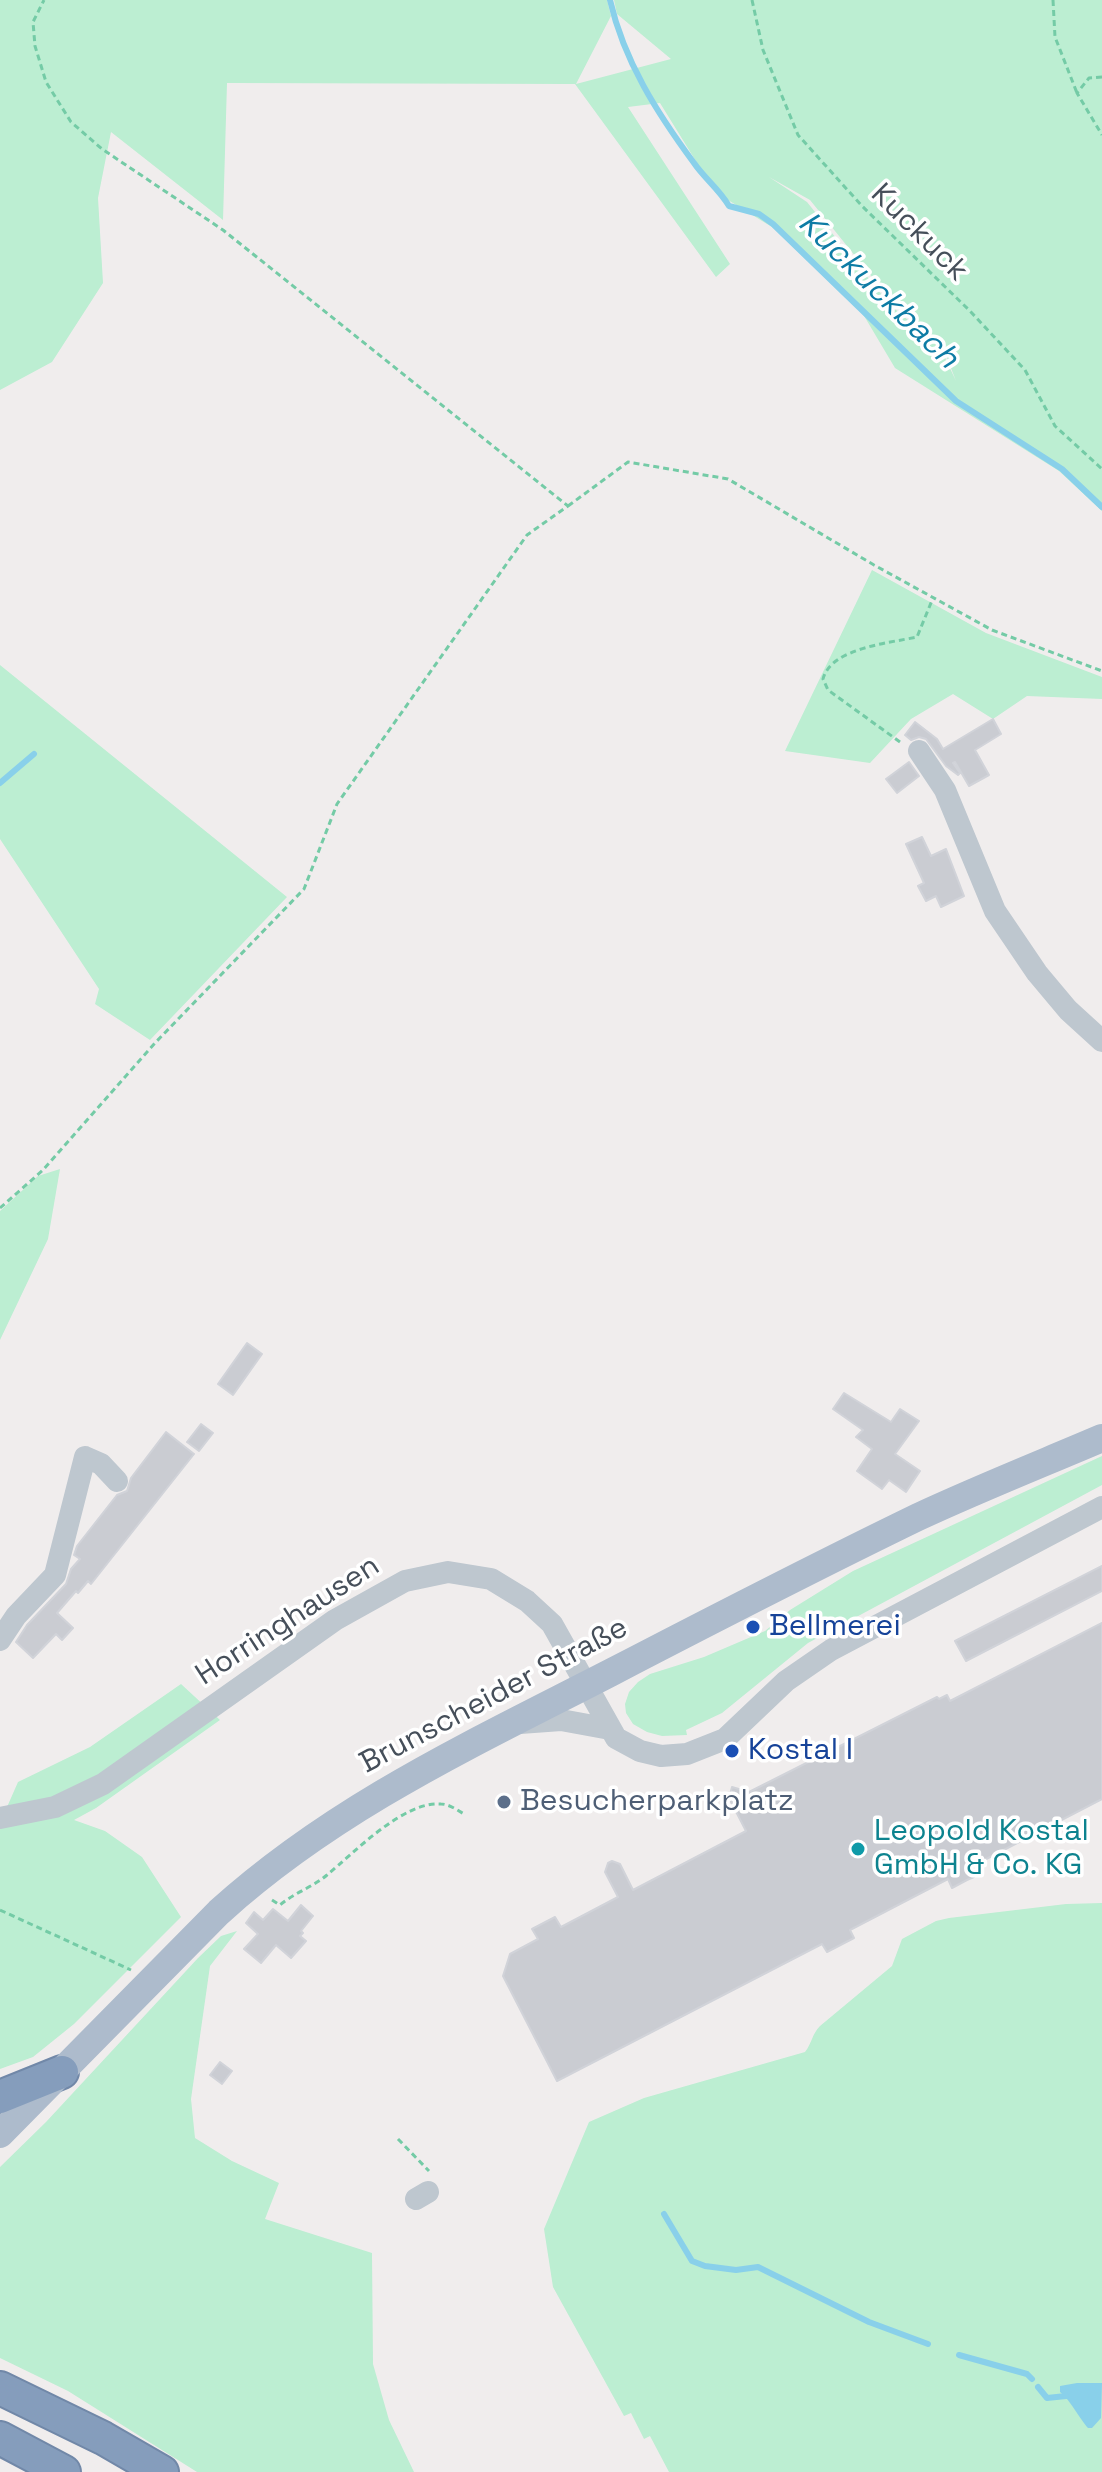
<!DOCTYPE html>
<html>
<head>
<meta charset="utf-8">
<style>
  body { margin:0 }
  canvas { display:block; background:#f0eded }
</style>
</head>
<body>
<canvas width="1102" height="2472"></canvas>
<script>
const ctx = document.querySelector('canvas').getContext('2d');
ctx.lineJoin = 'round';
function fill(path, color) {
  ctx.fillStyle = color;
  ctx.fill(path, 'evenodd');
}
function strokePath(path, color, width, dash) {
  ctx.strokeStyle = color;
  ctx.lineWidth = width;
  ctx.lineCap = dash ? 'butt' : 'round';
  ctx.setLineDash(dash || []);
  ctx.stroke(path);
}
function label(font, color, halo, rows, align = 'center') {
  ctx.font = font + ' "Space Grotesk",sans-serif';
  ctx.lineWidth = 7;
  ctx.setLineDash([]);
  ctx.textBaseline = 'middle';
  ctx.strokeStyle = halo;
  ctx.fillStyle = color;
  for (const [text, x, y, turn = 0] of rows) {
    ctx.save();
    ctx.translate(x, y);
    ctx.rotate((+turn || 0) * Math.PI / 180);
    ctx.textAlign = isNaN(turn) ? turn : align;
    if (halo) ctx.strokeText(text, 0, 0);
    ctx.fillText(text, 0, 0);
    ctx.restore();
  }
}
fill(new Path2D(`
  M0,0H607L611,16L576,84L671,59L617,14L614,0H1102V511L1059,471L895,368L857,304L780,232L715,192L660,103L628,107L730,264L716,277L575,84L227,83L223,220L111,132L98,198L103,283L52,362L0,390ZM769,177L810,200L893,303L942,345L956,381L940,347L890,305L807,202Z
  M872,570L986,633L1102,677V699L1027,696L993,719L953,694L911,719L870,763L785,751Z
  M0,665L287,897L150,1040L95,1004L99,989L0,839Z
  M60,1169L48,1239L0,1340V1211L38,1176Z
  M1102,1456V1485L808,1643L722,1713L686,1730L687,1735L662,1736L647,1732L633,1724L626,1713L625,1704L629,1692L638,1682L650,1674L704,1657L765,1631L790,1610L853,1571Z
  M181,1684L220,1720L96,1808L74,1820L105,1831L142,1857L181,1917L74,2024L33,2057L0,2069V1823L18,1782L90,1747Z
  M1102,1903V2472H669L650,2436L644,2439L631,2413L624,2416L553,2287L544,2229L589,2122L644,2098L805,2052C812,2043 812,2034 820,2026L892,1966L902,1939L936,1921L949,1918L1066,1904Z
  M237,1931L210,1966L191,2099L195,2138L232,2161L279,2183L265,2219L372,2253L373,2364L389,2420L414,2472H197L68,2391L0,2358V2167L46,2122L198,1958L221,1936Z`), '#bceed2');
fill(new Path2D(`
  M1077,2383H1102L1101,2418L1092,2428H1088C1080,2419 1068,2397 1060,2392V2386Z`), '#89d0ea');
strokePath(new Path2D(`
  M610,0C624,61 657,113 694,163C705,179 719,189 729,206L759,214L773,224L956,401L1062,469L1102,507
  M0,783L34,754
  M664,2214L692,2261L705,2266L736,2270L758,2267L869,2322L928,2344
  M959,2355L1027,2374L1032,2379
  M1038,2387L1047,2398L1066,2396`), '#89d0ea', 6);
const building = new Path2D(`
  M993,719L1001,734L975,750L989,775L969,786L955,762L953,763L960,773L958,775L946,766L926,739L919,737L911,740L905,735L915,722L937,739L943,749Z
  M909,762L919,776L897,793L886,779Z
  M922,837L931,856L946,849L964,896L941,907L936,896L926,901L918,886L924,883L906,844Z
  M247,1343L262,1354L233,1395L218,1384Z
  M844,1393L891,1422L900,1409L919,1421L895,1454L920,1471L906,1492L889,1480L882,1489L857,1471L872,1449L856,1437L863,1430L833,1409Z
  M201,1424L213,1433L199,1451L187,1442Z
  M166,1432L194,1454L91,1584L88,1581L78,1593L76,1591L57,1613L73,1628L62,1640L56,1634L33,1658L16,1642L27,1625L66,1584L71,1569L80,1559L74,1555L77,1546L117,1495L127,1491L131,1478Z
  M1102,1566V1591L966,1661L955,1641Z
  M1102,1623V1799L969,1868L974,1877L967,1880L952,1888L948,1879L850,1930L854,1938L827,1952L822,1944L557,2081L503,1976L510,1954L538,1939L532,1929L555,1917L561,1927L618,1897L605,1872L608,1863L612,1861L620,1864L633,1890L746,1831L729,1798L732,1787L749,1792L937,1697L939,1699L947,1695L950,1701Z
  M301,1905L313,1916L301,1931L303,1933L300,1936L306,1941L291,1958L276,1945L261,1963L244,1949L258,1934L246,1923L254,1912L263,1920L273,1909L288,1921Z
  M220,2062L232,2071L222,2084L210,2075Z`);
fill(building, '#caccd2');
strokePath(building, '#d1d3d9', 2);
const highway = new Path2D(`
  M0,2097L62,2072
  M0,2388L103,2438L162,2472
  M0,2438L64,2472`);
strokePath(highway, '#7188a8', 36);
strokePath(new Path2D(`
  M752,0L763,50L798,135L862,206L970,311L1025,370L1055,426L1102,469
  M1053,0L1055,37L1077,93
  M1102,77L1089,78L1077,93L1102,135
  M568,506L628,462L728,479L874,565L992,630L1102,671
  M900,742L828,690L823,679C831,648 889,643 917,637L933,598
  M0,1208L43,1170L155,1043L304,889L337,804L527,535L568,506L223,230L102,149L71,122L46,82L35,46L33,22L44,0
  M272,1900L280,1905C294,1893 313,1887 327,1875C354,1853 403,1801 441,1804C449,1804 457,1810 464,1814
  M0,1910L131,1970
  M398,2139L429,2171`), '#74cba6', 3, [6, 4]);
strokePath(new Path2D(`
  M919,751L945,790L995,911L1037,973L1068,1010L1102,1041
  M0,1640L16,1616L55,1575L85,1457L101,1464L117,1481
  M520,1723L561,1720L610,1729
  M0,1818L55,1807L103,1784L335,1620L405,1581L448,1572L491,1579L527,1601L552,1624L616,1738L640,1751L661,1756L687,1754L725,1739L786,1681L831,1650L1102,1507
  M416,2199L428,2192`), '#bec7cf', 22);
strokePath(new Path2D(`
  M0,2134L219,1912C335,1807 472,1744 610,1673C712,1620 815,1567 918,1517C978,1489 1041,1464 1102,1438`), '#adbbcc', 28);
strokePath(highway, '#859dbc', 32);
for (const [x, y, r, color] of [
  [753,1627,8,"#1a4fb4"],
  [732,1751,8,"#1a4fb4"],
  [504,1802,8,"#5c6f8a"],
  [858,1849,8,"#0f9aa8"]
]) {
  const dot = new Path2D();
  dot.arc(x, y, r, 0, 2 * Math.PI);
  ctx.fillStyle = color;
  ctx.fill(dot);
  strokePath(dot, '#fff', 3);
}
label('30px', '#464f5a', '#fff', [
  ["Kuckuck",919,233,45],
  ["Horringhausen",288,1621,-33],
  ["Brunscheider Straße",494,1696,-28]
]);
label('30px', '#164399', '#fff', [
  ["Bellmerei",769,1627],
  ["Kostal I",748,1751]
], 'left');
label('30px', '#4e5e75', '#fff', [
  ["Besucherparkplatz",520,1802]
], 'left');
label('30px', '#0d838f', '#fff', [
  ["Leopold Kostal",874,1832],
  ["GmbH & Co. KG",874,1866]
], 'left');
label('italic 32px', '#0e7ca5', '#fff', [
  ["Kuckuckbach",878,291,44]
]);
</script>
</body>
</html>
